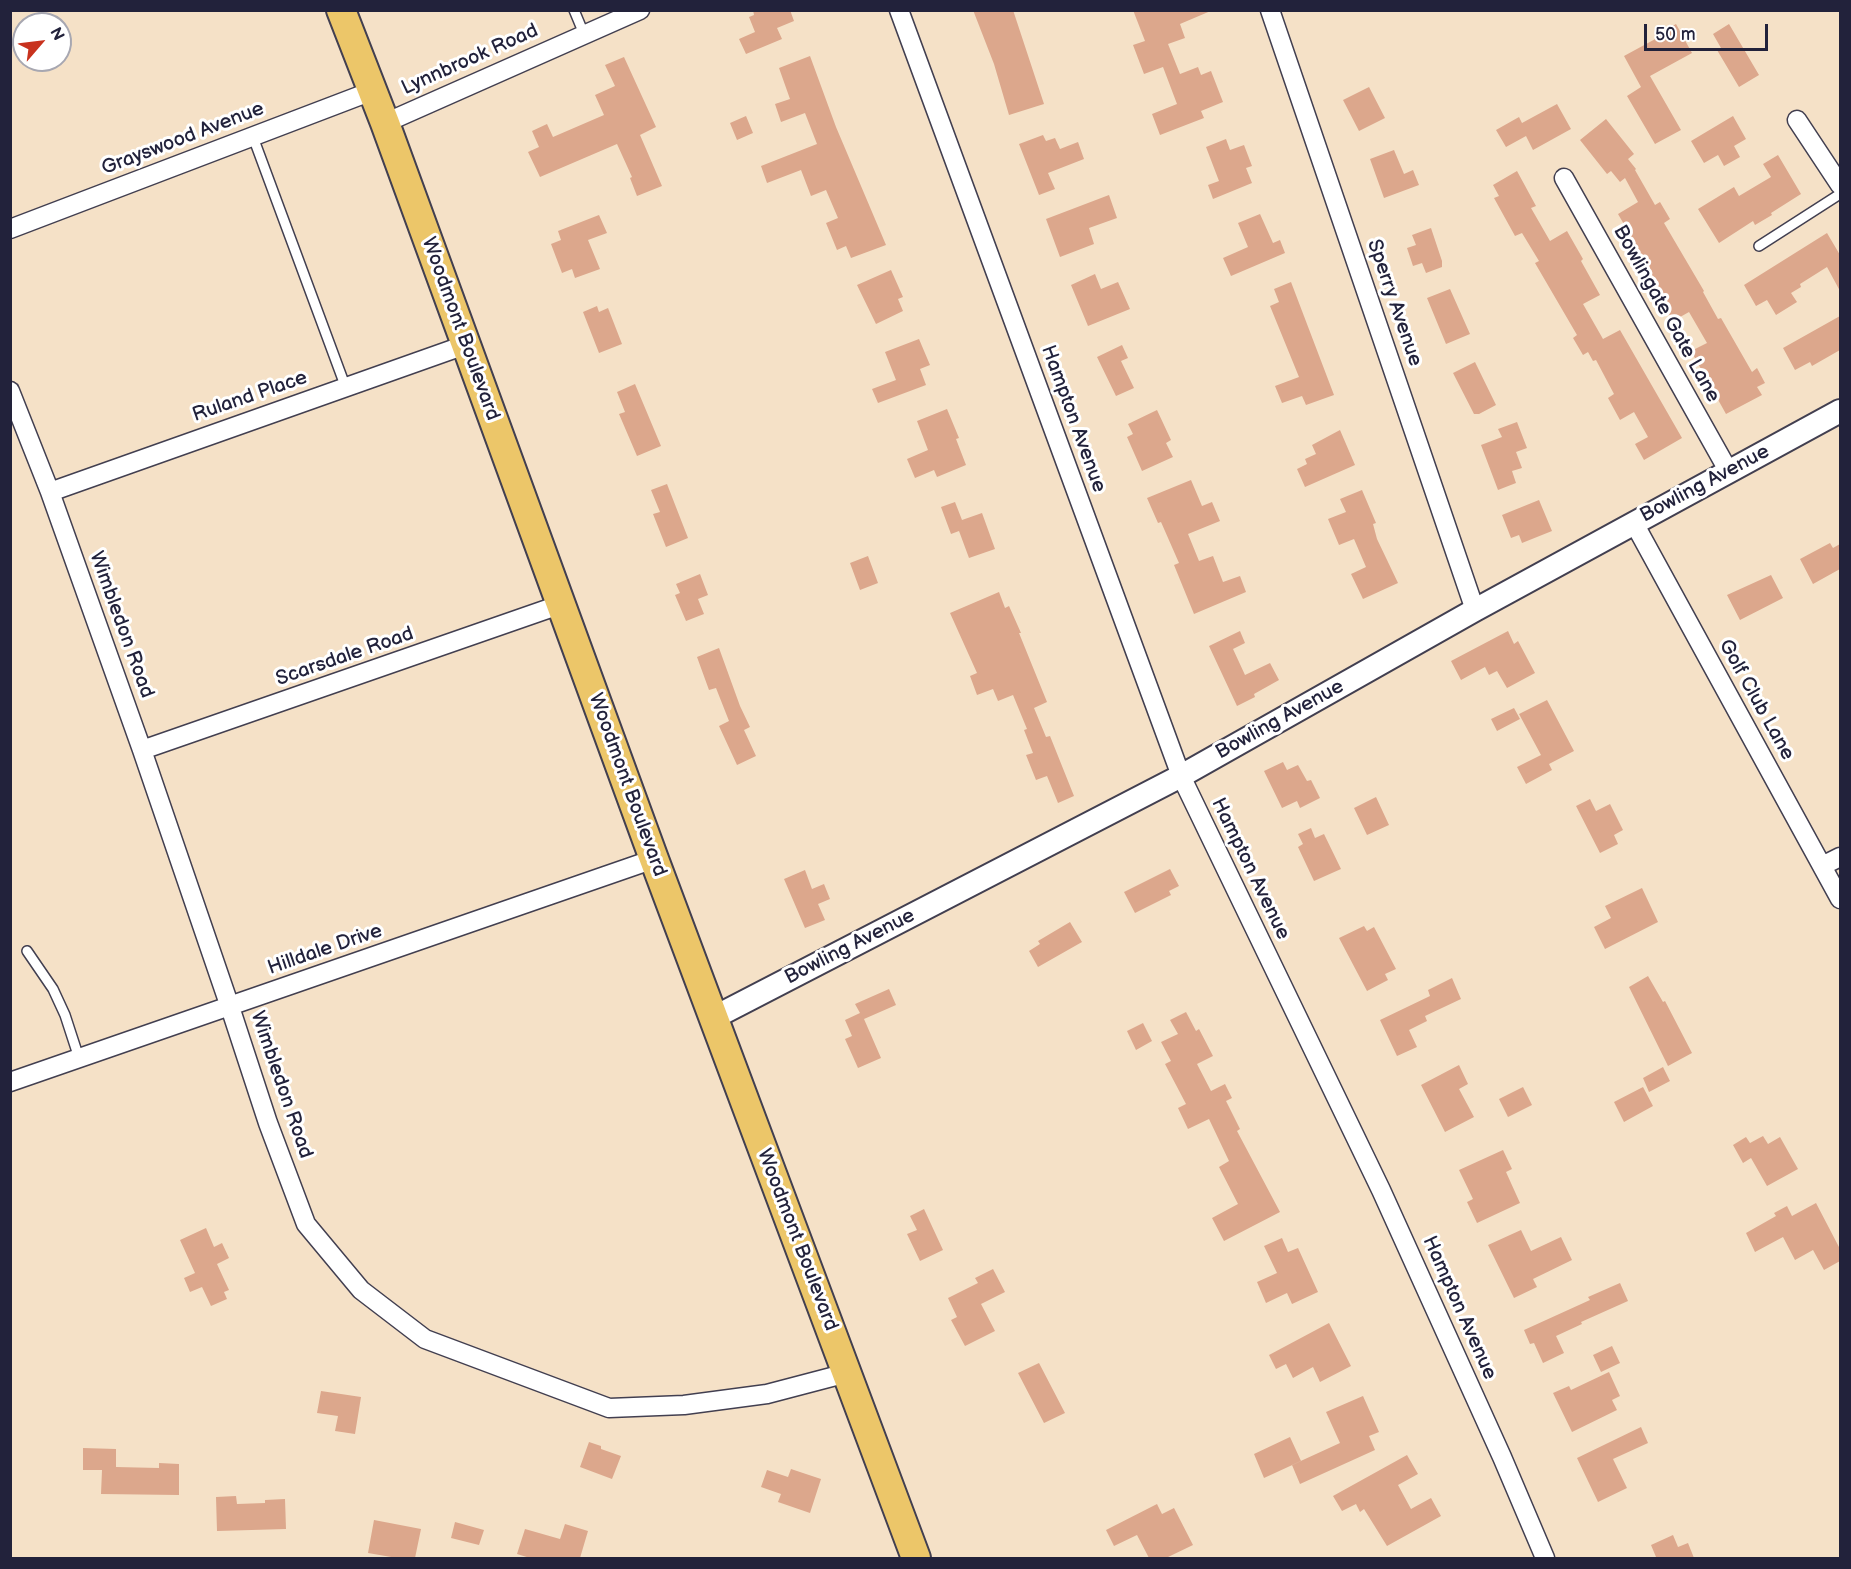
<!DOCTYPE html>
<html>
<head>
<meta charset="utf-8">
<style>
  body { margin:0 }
  #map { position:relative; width:1851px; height:1569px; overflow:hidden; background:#f5e1c7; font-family:"Balsamiq Sans",sans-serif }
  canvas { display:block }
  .frame { position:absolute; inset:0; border:12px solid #22223b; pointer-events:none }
  .north { position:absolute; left:12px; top:12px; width:60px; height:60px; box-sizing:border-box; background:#fff; border:2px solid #a7a7b1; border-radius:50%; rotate:62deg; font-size:16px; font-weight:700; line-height:24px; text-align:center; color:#22223b }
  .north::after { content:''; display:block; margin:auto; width:21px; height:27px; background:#c8321e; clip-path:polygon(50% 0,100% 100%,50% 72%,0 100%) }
  .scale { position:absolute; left:1644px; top:24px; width:124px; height:27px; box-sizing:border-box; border:3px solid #22223b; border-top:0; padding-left:8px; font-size:18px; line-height:21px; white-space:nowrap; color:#22223b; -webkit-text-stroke:4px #fff; paint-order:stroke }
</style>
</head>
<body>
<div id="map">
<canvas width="1851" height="1569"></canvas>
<div class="frame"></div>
<div class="north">N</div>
<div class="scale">50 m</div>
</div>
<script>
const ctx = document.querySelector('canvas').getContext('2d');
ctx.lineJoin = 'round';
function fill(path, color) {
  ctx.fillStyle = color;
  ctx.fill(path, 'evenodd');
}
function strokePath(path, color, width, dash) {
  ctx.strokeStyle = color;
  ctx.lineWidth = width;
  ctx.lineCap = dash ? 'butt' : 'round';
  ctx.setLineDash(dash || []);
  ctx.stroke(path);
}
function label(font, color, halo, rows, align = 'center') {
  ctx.font = font + ' "Balsamiq Sans",sans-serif';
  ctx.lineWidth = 6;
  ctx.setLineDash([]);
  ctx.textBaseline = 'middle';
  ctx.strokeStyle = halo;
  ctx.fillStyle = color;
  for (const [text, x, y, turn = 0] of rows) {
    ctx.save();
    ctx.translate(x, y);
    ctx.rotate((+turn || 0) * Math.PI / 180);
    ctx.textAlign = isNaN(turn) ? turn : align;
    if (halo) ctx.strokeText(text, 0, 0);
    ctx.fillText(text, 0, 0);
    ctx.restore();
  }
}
fill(new Path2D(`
  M753,10H790L794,21L777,28L782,39L746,54L739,39L755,32L749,17L754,15Z
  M973,10H1013L1044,104L1009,115L994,64Z
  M1133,10H1213L1180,24L1185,38L1168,44L1180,74L1198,67L1201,75L1211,71L1223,102L1201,111L1204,118L1160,135L1152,114L1177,104L1163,67L1144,74L1133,45L1145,41Z
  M1676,24L1692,53L1650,76L1681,130L1655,144L1627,96L1641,87L1624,56L1659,37L1658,34Z
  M1729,24L1759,75L1739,87L1717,50L1721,48L1713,34Z
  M810,56L836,127L886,245L851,258L846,246L837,250L826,223L838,218L826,190L811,196L801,170L767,183L761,166L817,144L805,113L781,122L775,104L790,99L779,68Z
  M624,57L656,127L640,135L662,186L637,196L630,178L632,177L617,144L540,177L528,152L539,147L532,131L547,124L553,137L604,115L595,95L615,86L605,65Z
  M1369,87L1385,118L1359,131L1343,100Z
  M1557,104L1571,129L1533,150L1526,136L1506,147L1496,130L1519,117L1522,123Z
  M746,116L753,133L737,140L730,123Z
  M1733,116L1746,139L1734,146L1740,157L1724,166L1718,155L1704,163L1691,141Z
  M1606,119L1634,154L1628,159L1636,169L1635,170L1655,205L1660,202L1670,219L1664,223L1704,291L1703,292L1718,319L1721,318L1752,372L1757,368L1765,383L1757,387L1762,395L1726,414L1691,351L1707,343L1689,312L1673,321L1631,248L1636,245L1618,214L1638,202L1625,178L1620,182L1611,171L1607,174L1580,140Z
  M1043,135L1046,141L1055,138L1060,149L1078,142L1084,159L1048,173L1055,189L1039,195L1019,144Z
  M1226,139L1230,150L1244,145L1252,166L1246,168L1252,183L1213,199L1208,185L1219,181L1206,147Z
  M1394,150L1404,174L1413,170L1419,185L1384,198L1370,159Z
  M1778,155L1801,194L1771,213L1772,215L1755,225L1753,221L1719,243L1698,209L1734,187L1739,196L1771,177L1763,164Z
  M1517,171L1536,206L1531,208L1550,241L1567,231L1583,259L1581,261L1600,295L1583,304L1603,339L1620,330L1682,438L1644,460L1635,444L1648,437L1634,412L1620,420L1608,398L1614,394L1596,360L1593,361L1588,352L1583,355L1573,338L1577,335L1535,263L1539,261L1522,233L1515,236L1494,198L1499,196L1493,185Z
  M1109,195L1117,218L1089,228L1094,244L1060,257L1046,219Z
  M1260,214L1273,243L1280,240L1285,253L1231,276L1223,258L1248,247L1238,223Z
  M599,215L607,233L588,240L600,269L575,278L572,269L562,273L551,244L561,240L558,231Z
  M1431,228L1442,261V267L1426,273L1422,263L1413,266L1407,248L1416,245L1412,235Z
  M1827,233L1840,255V291L1827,267L1800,284L1801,287L1791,293L1797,302L1776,315L1767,300L1756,306L1744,285Z
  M891,270L903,297L898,299L903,311L876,324L857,285Z
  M1095,274L1101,289L1118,282L1130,309L1088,326L1071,285Z
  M1291,282L1334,395L1306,405L1302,396L1282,403L1275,386L1299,377L1270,306L1279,302L1274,289Z
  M1450,289L1470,334L1446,344L1427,298Z
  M597,306L599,312L608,308L622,344L599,353L583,312Z
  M1840,316V350L1812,366L1810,362L1795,370L1783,348Z
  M919,339L930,365L920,369L926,385L878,403L872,389L896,380L885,352Z
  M1122,345L1128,358L1121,361L1134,388L1116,396L1097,357Z
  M1475,362L1496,405L1479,414H1474L1453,373Z
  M635,384L661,446L637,456L619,414L625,412L617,392Z
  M947,409L959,438L956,439L966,465L937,477L934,470L915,478L907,459L928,450L917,421Z
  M1157,410L1171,440L1166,443L1173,457L1142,471L1127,437L1133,434L1128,424Z
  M1517,422L1527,448L1516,452L1522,468L1512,471L1516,483L1498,490L1481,445L1502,437L1498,429Z
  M1340,430L1355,465L1305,487L1297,469L1307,464L1305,459L1316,454L1312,445Z
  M1191,480L1202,506L1212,502L1220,521L1188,534L1199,561L1213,556L1223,582L1240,576L1246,592L1194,614L1174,565L1179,563L1161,522L1158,523L1147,498Z
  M667,484L688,538L666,547L653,514L660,512L651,490Z
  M1362,490L1376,523L1373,524L1377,539L1398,583L1363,599L1351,574L1366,567L1354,539L1339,545L1328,519L1346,512L1340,499Z
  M1539,500L1552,531L1522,543L1519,535L1511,538L1502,515Z
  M955,502L962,520L982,513L995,549L969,558L959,531L951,534L941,507Z
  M1830,543L1833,548L1840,544V569L1813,584L1800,559Z
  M868,556L878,583L860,590L850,563Z
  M700,574L708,595L698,599L704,614L686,621L675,595L680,593L676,584Z
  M1771,575L1783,598L1740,620L1727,595Z
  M999,592L1005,608L1009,606L1021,633H1019L1047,702L1034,708L1046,737L1050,736L1074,796L1058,803L1047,776L1036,780L1026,755L1033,753L1024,730L1027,729L1013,695L998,701L993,689L977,695L970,676L977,673L950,613Z
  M1240,631L1245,643L1233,649L1245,675L1270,663L1279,680L1254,694L1255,697L1237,706L1209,646Z
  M1508,631L1514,644L1518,641L1535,673L1507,688L1497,671L1489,675L1485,667L1461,680L1451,661Z
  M719,648L740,706L750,727L744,730L756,756L737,765L719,726L729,721L716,688L709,690L697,657Z
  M1547,700L1574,751L1549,764L1552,770L1526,784L1517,767L1541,755L1519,714Z
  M1514,708L1520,719L1497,731L1491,719Z
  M1283,762L1287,770L1298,765L1307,781L1311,780L1320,798L1300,808L1297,801L1282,808L1264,771Z
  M1376,797L1389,825L1367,835L1354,808Z
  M1590,799L1596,811L1610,804L1623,830L1614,835L1618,844L1600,853L1576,806Z
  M1311,828L1315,838L1324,834L1341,869L1314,881L1298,847L1303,844L1298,834Z
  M1170,869L1179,886L1169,891L1171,895L1135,913L1124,892Z
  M805,870L812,889L824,884L830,899L818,904L825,920L805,928L784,879Z
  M1642,888L1658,922L1605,949L1594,927L1611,918L1605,906Z
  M1070,922L1082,942L1038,967L1029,951L1040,944L1038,941Z
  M1364,926L1367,931L1374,927L1396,969L1385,974L1388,980L1367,991L1339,938Z
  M1648,976L1663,1002L1665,1001L1692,1053L1668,1066L1629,987Z
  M1452,978L1461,999L1425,1016L1427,1021L1409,1030L1417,1047L1397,1056L1380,1020L1430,996L1428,990Z
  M889,989L896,1005L864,1019L881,1058L858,1068L845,1039L852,1036L845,1020L860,1013L855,1004Z
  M1186,1012L1196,1031L1199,1029L1213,1056L1197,1064L1211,1091L1225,1084L1232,1098L1226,1101L1240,1129L1237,1131L1280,1212L1224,1241L1212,1218L1238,1204L1219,1167L1229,1161L1209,1119L1188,1129L1178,1108L1186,1104L1165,1064L1171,1061L1161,1042L1178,1034L1170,1020Z
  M1143,1023L1152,1041L1136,1050L1127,1031Z
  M1459,1065L1468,1084L1459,1089L1474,1117L1445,1132L1421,1085Z
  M1663,1067L1670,1081L1649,1092L1643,1078Z
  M1523,1087L1532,1105L1508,1117L1499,1099Z
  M1643,1087L1653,1106L1624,1122L1614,1102Z
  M1763,1136L1768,1144L1780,1137L1798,1169L1767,1186L1751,1158L1743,1163L1733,1145L1746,1137L1750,1143Z
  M1503,1150L1512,1169L1506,1172L1520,1203L1477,1223L1467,1202L1473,1199L1459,1170Z
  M1816,1203L1840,1249V1261L1824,1270L1813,1250L1795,1260L1783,1237L1755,1252L1746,1233L1776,1216L1774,1213L1787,1206L1792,1216Z
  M924,1209L943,1250L920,1261L907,1234L917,1230L910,1216Z
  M206,1228L214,1247L222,1243L229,1258L217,1264L229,1290L224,1292L227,1299L211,1306L202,1287L190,1292L184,1278L195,1273L180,1240Z
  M1521,1230L1531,1251L1561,1237L1572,1260L1533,1279L1537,1287L1514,1298L1488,1245Z
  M1282,1238L1288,1252L1298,1248L1318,1292L1292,1304L1287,1293L1266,1303L1257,1282L1277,1273L1264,1246Z
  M993,1269L1005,1292L981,1304L995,1331L965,1346L951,1320L957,1317L948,1298L978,1283L975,1278Z
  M1620,1283L1628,1301L1581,1322L1582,1324L1556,1336L1564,1353L1543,1363L1534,1343L1530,1344L1524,1330L1590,1300L1588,1297Z
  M1329,1323L1351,1366L1320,1382L1313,1367L1293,1378L1286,1364L1276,1369L1269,1355Z
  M1612,1346L1620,1363L1601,1372L1593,1355Z
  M1039,1363L1065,1413L1044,1423L1018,1373Z
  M1609,1372L1620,1396L1612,1400L1617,1410L1572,1432L1553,1393L1569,1386L1571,1390Z
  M321,1391L361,1397L355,1434L335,1431L338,1416L317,1413Z
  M1363,1396L1379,1432L1369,1436L1375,1450L1300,1484L1292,1465L1340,1443L1326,1412Z
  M1641,1427L1648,1443L1613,1459L1627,1488L1598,1502L1577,1458Z
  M1290,1437L1301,1461L1264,1478L1254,1454Z
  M589,1442L601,1446V1449L621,1456L612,1479L580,1467Z
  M83,1448L116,1449V1467L159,1468V1463L179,1464V1495L101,1494L102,1470H83Z
  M1407,1455L1418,1474L1398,1485L1411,1509L1431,1498L1441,1516L1387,1546L1364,1509L1360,1512L1356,1504L1342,1511L1333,1496Z
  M791,1469L821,1479L810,1513L778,1502L781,1494L761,1487L767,1470L788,1477Z
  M236,1496L237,1504L265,1503V1500L285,1499L286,1529L217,1531L216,1497Z
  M1157,1504L1162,1514L1174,1508L1193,1545L1166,1558H1149L1137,1535L1114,1546L1106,1530Z
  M374,1520L421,1529L415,1558H397L368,1553Z
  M455,1522L484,1530L479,1545L451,1538Z
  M565,1524L588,1531L580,1558H530L517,1554L525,1529L560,1539Z
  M1673,1535L1678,1547L1688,1543L1694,1558H1652L1656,1557L1651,1545Z`), '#dca78c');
const service = new Path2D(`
  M574,10L584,34
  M253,137L346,388
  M1759,246L1840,194
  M27,951L53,989L65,1015L79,1058`);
const minor = new Path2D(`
  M899,10L1181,776L1381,1190L1502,1457L1545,1558
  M1270,10L1475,610
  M1797,120L1840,185
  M385,123L640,10
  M1564,178L1729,472
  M10,229L372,91
  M10,391L50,492L142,750L230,1007L268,1123L306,1224L361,1290L425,1339L609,1408L684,1405L767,1394L847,1373
  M50,492L465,345
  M1634,523L1840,899
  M142,750L562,604
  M1822,866L1840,857
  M10,1082L654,859`);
const tertiary = new Path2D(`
  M713,1018L1181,776L1475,610L1840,411`);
const primary = new Path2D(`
  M341,10L385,123L654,859L916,1558`);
strokePath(service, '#423f50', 12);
strokePath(minor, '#423f50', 21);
strokePath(tertiary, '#423f50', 26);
strokePath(primary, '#423f50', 32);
strokePath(service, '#fff', 9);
strokePath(minor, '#fff', 18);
strokePath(tertiary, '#fff', 22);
strokePath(primary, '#ecc669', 28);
label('20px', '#22223b', '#fff', [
  ["Lynnbrook Road",470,60,-24],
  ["Grayswood Avenue",183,139,-21],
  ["Sperry Avenue",1394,303,71],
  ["Bowlingate Gate Lane",1666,314,61],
  ["Woodmont Boulevard",460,329,70],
  ["Ruland Place",250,397,-19],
  ["Hampton Avenue",1073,419,70],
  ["Bowling Avenue",1705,484,-28],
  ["Wimbledon Road",121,625,70],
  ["Scarsdale Road",345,657,-19],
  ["Golf Club Lane",1756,700,61],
  ["Bowling Avenue",1280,720,-29],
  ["Woodmont Boulevard",627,785,70],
  ["Hampton Avenue",1250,869,64],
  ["Bowling Avenue",850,947,-27],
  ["Hilldale Drive",325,950,-19],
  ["Wimbledon Road",281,1085,71],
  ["Woodmont Boulevard",797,1240,69],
  ["Hampton Avenue",1459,1308,66]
]);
</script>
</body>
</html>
